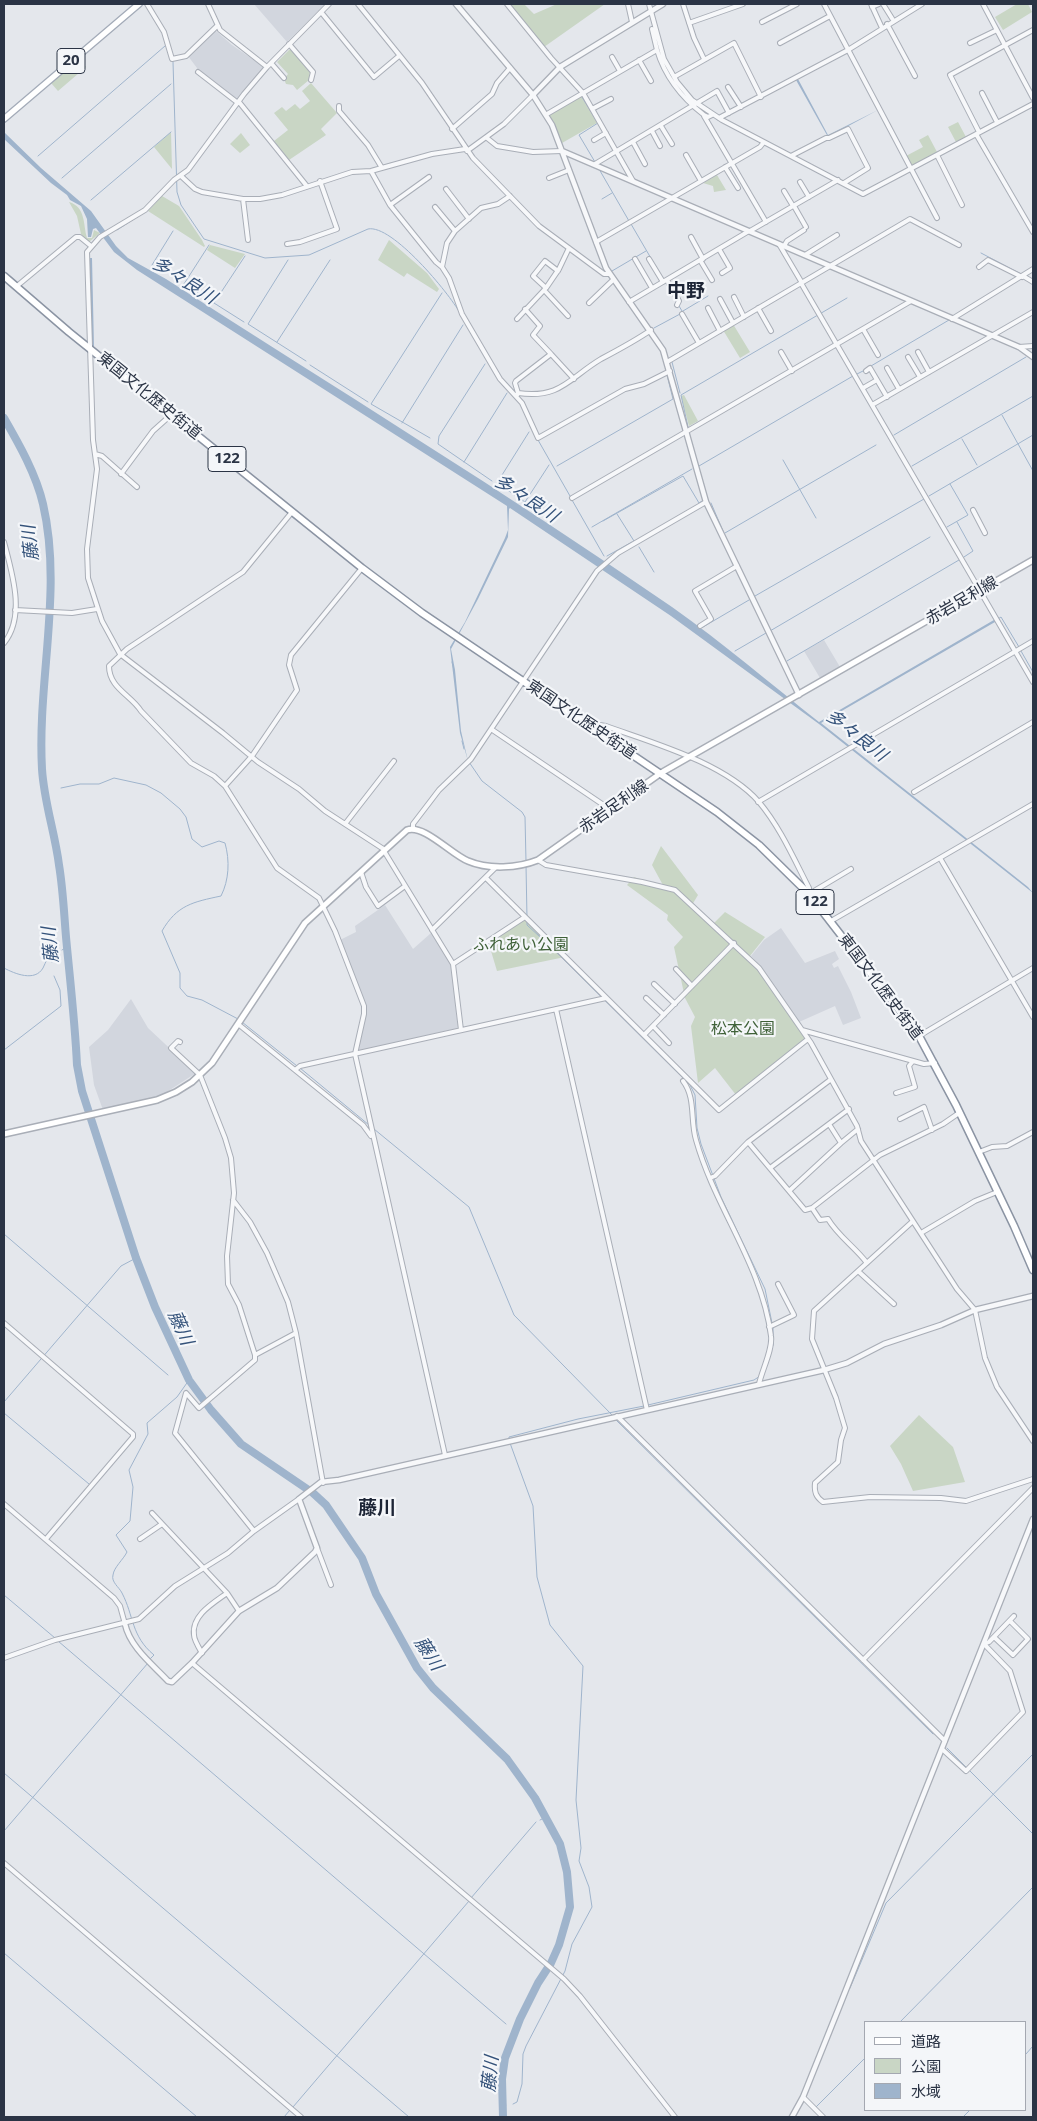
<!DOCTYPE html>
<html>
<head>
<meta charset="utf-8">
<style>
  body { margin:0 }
  #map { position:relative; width:1037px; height:2121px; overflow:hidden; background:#e4e7ec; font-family:"Open Sans","Noto Sans JP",sans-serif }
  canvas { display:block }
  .frame { position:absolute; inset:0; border:5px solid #2b3445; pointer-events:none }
  .legend { position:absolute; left:864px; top:2021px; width:162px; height:90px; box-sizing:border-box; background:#f4f6f9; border:1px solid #a4a8b1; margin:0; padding:6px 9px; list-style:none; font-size:15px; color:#2b3445 }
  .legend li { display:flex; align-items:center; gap:10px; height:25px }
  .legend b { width:25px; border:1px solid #a4a8b1 }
</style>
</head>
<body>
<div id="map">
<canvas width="1037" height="2121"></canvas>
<div class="frame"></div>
<ul class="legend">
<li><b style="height:6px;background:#fff"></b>道路</li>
<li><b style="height:14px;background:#c9d6c5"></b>公園</li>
<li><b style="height:14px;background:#9fb4cc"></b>水域</li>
</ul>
</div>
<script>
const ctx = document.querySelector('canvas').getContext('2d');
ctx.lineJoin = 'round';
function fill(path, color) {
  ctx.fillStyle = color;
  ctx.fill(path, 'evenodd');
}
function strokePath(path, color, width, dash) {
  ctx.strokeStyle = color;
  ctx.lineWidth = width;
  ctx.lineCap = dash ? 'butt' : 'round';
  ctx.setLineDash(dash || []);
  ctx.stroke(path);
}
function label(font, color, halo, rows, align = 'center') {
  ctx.font = font + ' "Open Sans","Noto Sans JP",sans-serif';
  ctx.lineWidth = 4.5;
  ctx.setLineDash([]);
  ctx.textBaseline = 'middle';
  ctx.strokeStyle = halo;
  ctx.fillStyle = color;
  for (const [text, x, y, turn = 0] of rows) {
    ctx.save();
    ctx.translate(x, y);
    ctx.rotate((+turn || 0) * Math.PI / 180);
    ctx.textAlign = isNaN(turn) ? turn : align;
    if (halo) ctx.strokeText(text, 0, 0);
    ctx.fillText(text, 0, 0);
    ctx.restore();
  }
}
fill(new Path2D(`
  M254,4H325L287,42Z
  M215,30L232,45L264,67L237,101L200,72L188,56Z
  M824,640L840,667L820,678L804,651Z
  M385,905L413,949L431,933L451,964L458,1028L359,1051L358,1049L367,1008L340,940L356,932L355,926Z
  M781,928L805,963L835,951L839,959L832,964L834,968L838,966L851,992L861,1018L843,1025L835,1006L799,1022L760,965L751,956L764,940Z
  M131,999L148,1028L196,1073L162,1095L103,1110L94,1085L89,1047L108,1030Z`), '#d2d6de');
fill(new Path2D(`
  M509,4H524L534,14L557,4H605L544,47Z
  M1017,4H1028L1032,12L1003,30L995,17Z
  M289,50H292L310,71L309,80L297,90L293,85L286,84L284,79L288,74L277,62Z
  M79,59L86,67L58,91L51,83Z
  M311,83L337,113L321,129L326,135L289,160L274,141L288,130L274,113L282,107L286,111L295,104L300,109L310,101L302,91Z
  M581,96L597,123L562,143L549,114Z
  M958,122L966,137L956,142L948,127Z
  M171,132L172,169L154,147Z
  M241,133L250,145L240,153L230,144Z
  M928,135L937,152L911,166L906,156L923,147L919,140Z
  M717,175L726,190L714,192L713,186L703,183Z
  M162,196L179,206L202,240L205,246L204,247L148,211Z
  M69,202C86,207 83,224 87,238H92L94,230L100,233L89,242L81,234L77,216Z
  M389,240L427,273L439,289L437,292L407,273L404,277L378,260Z
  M210,245L245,254L235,268L207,250Z
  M733,324L750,352L740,358L723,330Z
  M684,395L698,421L689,426L681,396Z
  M661,846L698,895L692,905L713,924L725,912L765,937L750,956L747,955L759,968L808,1038L736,1095L715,1068L698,1083L691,1026L695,1017L685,998L674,947L683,937L667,920L668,915L627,885L634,877L664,887L652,865Z
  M525,917L565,957L497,971L488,941Z
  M919,1415L953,1447L965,1482L913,1491L901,1464L890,1446Z`), '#c9d6c5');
fill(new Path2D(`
  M798,79L828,135L878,110L828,137L796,80L724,118Z
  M4,132L41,168L91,211L116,246L128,258L166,279C335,388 507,493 672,607C723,643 771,684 819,722L999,617L995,622L821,723L1028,887L1033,893L819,724L671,616L510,508L509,509L508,537L478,599L451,649L455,670L461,731L468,761L460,733L450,647L465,622L505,538L508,530L507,506L137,270L114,252L96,228L93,229L91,237H88L87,219L81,206L70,200L67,195L51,183L4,139Z
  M89,258H92L94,347L92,345Z`), '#9fb4cc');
strokePath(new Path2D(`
  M173,62L177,192L181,205L204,239L265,258L309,255L368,229C392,224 449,293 460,313
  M577,89L596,120
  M38,156L165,46
  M595,162L579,135L598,123
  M599,169L629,221
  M62,178L171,84
  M602,199L612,193
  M91,200L171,132
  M631,224L659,272
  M117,230L148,210L160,197
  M209,245L184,284L244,322
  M981,253L1021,274
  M288,260L248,324L306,361
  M152,265L173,231
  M612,271L646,251
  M665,282L677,303
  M214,303L245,256
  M683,311L708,296
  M654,328L680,314L682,311L679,306
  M473,336L494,372
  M277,342L330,260
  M672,362L680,393
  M485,364L439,436L438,444L492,481
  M310,365L368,402
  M871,366L949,320
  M857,374L865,370
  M1002,415L1033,471
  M402,423L463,325
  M530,426L570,496
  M688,427L681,395L847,298
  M529,432L497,483L525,502L549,465
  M894,435L1026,357
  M430,438L371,404L442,293
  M962,439L977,465
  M783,460L816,518
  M464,462L507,393
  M557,466L673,399L667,375
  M699,466L853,376
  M912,466L1033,396
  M929,496L1033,435
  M572,500L604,556
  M711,503L723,531
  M617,514L634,541
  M603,521L683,476L699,503L702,501
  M957,522L973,551L964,557
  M592,527L692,469
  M947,527L968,515L950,484
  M725,533L876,445
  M639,547L654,572
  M607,556L632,542
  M755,596L924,499
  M998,619L1001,617L1019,647
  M703,627L749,600
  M770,631L930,537
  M735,651L766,633
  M1021,651L1033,672
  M787,661L959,560
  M452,662L454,670
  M462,741L464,749
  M469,762L482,781L522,812L525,817L526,861
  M61,788L80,784H99L114,778L146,785L161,793L180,809L186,817L192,839L202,847L219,841L225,843C230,861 229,880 221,896C193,902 177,905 162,931L180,973V988L187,996L202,1000L238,1019
  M526,865L527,918
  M527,922V925L552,948L690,1085L695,1095L697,1128L701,1144L721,1197L765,1289L772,1323
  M62,950L67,947
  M52,962L53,951
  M4,968C15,974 35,982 43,968C46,962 48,955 53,951
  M242,1022L297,1066
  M4,1050L61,1006L60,990L54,976
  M300,1068L369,1125
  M374,1129L469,1207L514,1315L613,1416
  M4,1234L168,1375
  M771,1350L773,1345V1327
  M4,1402L121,1266L136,1258
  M648,1405L754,1380L760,1376
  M4,1413L89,1484
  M615,1419L933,1734
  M509,1439V1437L578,1419L644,1406
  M510,1443L533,1506L537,1577L550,1625L583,1666L576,1800L581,1848L579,1861L589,1887L592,1907L572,1944L565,1971L526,2046L523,2054L522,2084L517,2102L513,2104
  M4,1595L55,1638
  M58,1641L506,2024
  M150,1659L154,1655C131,1636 134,1616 122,1593C119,1587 111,1582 113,1575C114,1567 123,1560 127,1552L116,1535L130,1521L133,1487L129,1470L148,1434L147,1423L177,1397L189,1380
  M947,1748L1033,1834
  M4,1773L409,2117
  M540,1820L546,1817
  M4,1831L148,1663
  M471,1898L536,1822
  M4,1953L197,2117
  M850,1988L886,1903L1033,1754
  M900,2022L1033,1887
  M1026,2054L1033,2046
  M501,2104L506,2105
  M293,2107L469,1901
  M816,2107L866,2057
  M284,2117L290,2110
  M963,2117L970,2110`), '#9fb4cc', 1);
strokePath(new Path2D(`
  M4,418C19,444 36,474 43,504C63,590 37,681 42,769C44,802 55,833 59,865C63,889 64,913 66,937C70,980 75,1022 77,1065L82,1091L136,1258L155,1307L189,1380L211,1410L241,1444L313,1493L326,1505L362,1558L376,1594L417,1668L433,1688L507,1759L535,1798L560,1844L567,1872L570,1907L559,1945L551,1963L538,1983L520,2019L505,2058L502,2079L503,2117`), '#9fb4cc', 8);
const minor = new Path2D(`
  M147,4L164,32L172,59L186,56L217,26
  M208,4L220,30L267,67
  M329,4L267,67L244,94L188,170L174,180L145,210L100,237L87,252L93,440L97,469L87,549L88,578L102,621L120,654L223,733L258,762L299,789L325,811L385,850
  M358,4L422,83L473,158L539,226L604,274H609
  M507,4L551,58L583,93L633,181
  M628,4L632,22
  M649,4L664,59L677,82L692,100L722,120L863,194L1033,104
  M683,4L694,38L704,59
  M824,4L937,218
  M871,4L882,28
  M883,4L893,20
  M983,4L1033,98
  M872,7L879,4
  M321,12L374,77L399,56
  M762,22L797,4
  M689,23L743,4
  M887,24L915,76
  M652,29L657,50
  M780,43L830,16
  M970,43L997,30
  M289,44L313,72L311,80
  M612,57L620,71
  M639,60L651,81
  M271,63L284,78
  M198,72L238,103
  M674,77L734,43L761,97
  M728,87L741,107
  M982,93L997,122
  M239,102L306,185
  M339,106V111L368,145L382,168
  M592,109L611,99
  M547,114L657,50C665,77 682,98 704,115L708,117L712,115
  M704,116L766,222
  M719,118L848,50L922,4
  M661,126L672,144
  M452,129L492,94L497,83L510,68
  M652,131L660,146
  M979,132L950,75L1033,30
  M976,134L1033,232
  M487,138L497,146L533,152L562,151
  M594,140L606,133
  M633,142L645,164
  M467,151L504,124L533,95
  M686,155L701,181
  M937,155L962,205
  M791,156L826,138H829L848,129L868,168L844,183
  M595,164L717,91L729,113
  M725,167L738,188
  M371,171L390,205L436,262L442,267
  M181,176L195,189L202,192L243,199H260L282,195L352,172L371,171L432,154L465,149
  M549,178L569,170
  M800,182L809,197
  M446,189L469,219
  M784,191L793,206
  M510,196L498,204L481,208L455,231L447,243L442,267L449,278L462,314L500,379L522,403L538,438L625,389L644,384L670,371
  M243,199L248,240
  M390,205L429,177
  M794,206L806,227
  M435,207L455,231
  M750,231L838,180
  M691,237L703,259
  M596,242L760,147L764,142
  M287,244L300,242L337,229L320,181
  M779,244L802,283
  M784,246L787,241L804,230
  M719,249L730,268L722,273
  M805,255L837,235
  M635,259L652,288
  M649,259L663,282
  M700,260L712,280
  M979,267L988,260L1022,277
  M1023,276L1033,282
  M667,280L679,301L677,305
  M801,283L1033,682
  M17,286L76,237H80L91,246
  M546,288L533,276L545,261L558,271
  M544,290L568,316
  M734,297L744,317
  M720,299L733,323
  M629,302L749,231
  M589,303L613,280
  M708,308L720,331
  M758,308L771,331
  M682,314L699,343
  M517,319L546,288L559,269L569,248
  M952,319L1033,269
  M863,329L878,355
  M1019,347L1033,346
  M781,352L792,371
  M918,352L929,372
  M551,354L574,379
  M908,357L920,377
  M667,362L910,219L959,245
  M887,368L899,389
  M866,371L870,368L887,397
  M863,388L877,380
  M518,393L515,383L516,381L551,354L533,335L540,326L525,309
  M517,395L518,393C561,399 569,378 601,359C618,350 635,341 651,330
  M872,405L1033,312
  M95,454L102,456L137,487
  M121,474L153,431L172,414
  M572,498L911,301
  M973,510L985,533
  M292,512L243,572L127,649L109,666C109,688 131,695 141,711L191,763L214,776L225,786L277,868L319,898L335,931L364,1006V1014L355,1054L445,1455
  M4,542C12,573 26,616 4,643
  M15,610L72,613L97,609
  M700,626L711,619L695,591L737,566
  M491,729L611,810
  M596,730L600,725L606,726C653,743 725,763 759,802C780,827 794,859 809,888V894L851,869
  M225,786L252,756L297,690L289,665L291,655L362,568
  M914,792L1033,722
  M758,802L1033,641
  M345,824L394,761
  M413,828V824L439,790L471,759L597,571L618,553L706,502
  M384,851L453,964L461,1030
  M940,858L1033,1017
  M538,860L546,865L642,882L675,890L759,968L811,1043L857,1126L861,1141L957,1289L975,1310L985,1358L997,1387L1033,1441
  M361,872L366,887L378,906L405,886
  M486,878L719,1110L808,1039
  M831,921L1033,804
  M432,930L496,867
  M453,964L525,917
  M676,969L692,986
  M654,984L675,1004
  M646,998L664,1015
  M556,1009L647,1410
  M238,1024L363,1125L371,1136
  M653,1026L669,1043
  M802,1030L924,1064L935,1063
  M644,1035L734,943
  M919,1036L1033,968
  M180,1042L178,1041L171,1048L200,1075L225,1138L231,1158L234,1193L227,1256L228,1284L239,1305L255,1355V1360L199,1408L186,1393L175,1433L254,1531
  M295,1070L300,1066L606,998
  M683,1081C696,1098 690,1120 696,1140C715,1208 762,1265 771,1336C773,1349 762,1370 759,1384
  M896,1093L915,1087L909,1066L913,1061
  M900,1119L924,1107L932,1130
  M748,1142L805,1210L812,1208L880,1155L943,1124L959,1113
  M841,1143L858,1129
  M979,1152L992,1147L1007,1146L1033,1132
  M770,1168L849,1109
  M710,1178L715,1176L748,1142L830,1080
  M789,1191L841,1143L829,1124
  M233,1200L250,1222L267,1253L288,1302L296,1333L323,1483
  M812,1208L820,1220L828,1219C838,1236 855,1247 867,1263
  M913,1221L814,1311L812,1339L836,1398L845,1428L841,1440L838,1462L815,1483C814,1492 816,1497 823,1502L870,1497L941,1498L966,1501L1033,1479
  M921,1233L975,1201L997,1192
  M858,1271L894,1304
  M4,1323L133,1434V1437L46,1539
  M769,1327L794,1315L778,1284
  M255,1355L296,1333
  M617,1416L945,1741
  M4,1504L114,1598L120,1606L125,1624
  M152,1513L227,1593L239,1611
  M140,1539L162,1524
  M317,1548L331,1585
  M994,1637L1013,1655L1028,1639L1010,1621
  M202,1653C199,1648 194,1640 194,1635C191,1615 215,1602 227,1593
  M4,1658L55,1640L139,1619L175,1586L228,1553L254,1531L299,1499
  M863,1660L1033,1488
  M192,1663L564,1979L580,1996L675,2117
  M942,1749L966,1771L1023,1712L1010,1671L984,1644L989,1642L1014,1616
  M4,1863L301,2117
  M803,2097L823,2117`);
const tertiary = new Path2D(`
  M456,4L533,95L552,125L606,268L663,350L706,502L799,695
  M533,95L560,67L663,4
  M562,151L1019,347L1033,357
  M125,1624C130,1647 152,1664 168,1681L172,1682L192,1663L239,1611L277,1588L315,1552L317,1548L299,1499L321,1482L339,1480L824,1370L847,1363L884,1344L941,1325L975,1310L1033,1296
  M792,2117L803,2097L838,2010L1033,1519`);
const secondary = new Path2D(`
  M4,1134L157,1100L176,1092L192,1082L212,1063L305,923L407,830C424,824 452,855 468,861C489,870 518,868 538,860L661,773L1033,560`);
const primary = new Path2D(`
  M4,119L139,4`);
const trunk = new Path2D(`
  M4,276L69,332L362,568L422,613L717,812L759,845L809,894L919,1036L956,1105L1014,1226L1033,1270`);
strokePath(minor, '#a9aeb7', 6);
strokePath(tertiary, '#a9aeb7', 7);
strokePath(secondary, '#a9aeb7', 8);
strokePath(primary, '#a3abb8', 8);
strokePath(trunk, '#8b94a3', 9);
strokePath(minor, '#f7f8fa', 4);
strokePath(tertiary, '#f7f8fa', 4.5);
strokePath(secondary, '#fff', 5);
strokePath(primary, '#fff', 5.5);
strokePath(trunk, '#fff', 6);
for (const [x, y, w] of [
  [71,61,28],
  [227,459,38],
  [815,902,38]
]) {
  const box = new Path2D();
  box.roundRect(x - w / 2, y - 12.5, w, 25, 4);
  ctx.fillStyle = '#f4f6f9';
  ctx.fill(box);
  strokePath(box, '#2b3445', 1);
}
label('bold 15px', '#2b3445', null, [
  ["20",71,61],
  ["122",227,459],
  ["122",815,902]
]);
label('16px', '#2b3445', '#f4f6f9', [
  ["東国文化歴史街道",149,396,39],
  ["赤岩足利線",962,601,-30],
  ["東国文化歴史街道",581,720,34],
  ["赤岩足利線",614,807,-35],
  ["東国文化歴史街道",880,987,53]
]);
label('16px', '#3f6138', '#f4f6f9', [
  ["ふれあい公園",521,945],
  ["松本公園",743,1029]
]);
label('italic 18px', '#34527a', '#f4f6f9', [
  ["多々良川",184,281,32],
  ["多々良川",526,499,33],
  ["藤川",31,543,-96],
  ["多々良川",856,736,38],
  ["藤川",51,945,-95],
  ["藤川",180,1328,66],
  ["藤川",428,1654,57],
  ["藤川",491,2074,-84]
]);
label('bold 19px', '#1d2536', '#f4f6f9', [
  ["中野",686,292],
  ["藤川",377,1509]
]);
</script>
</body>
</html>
